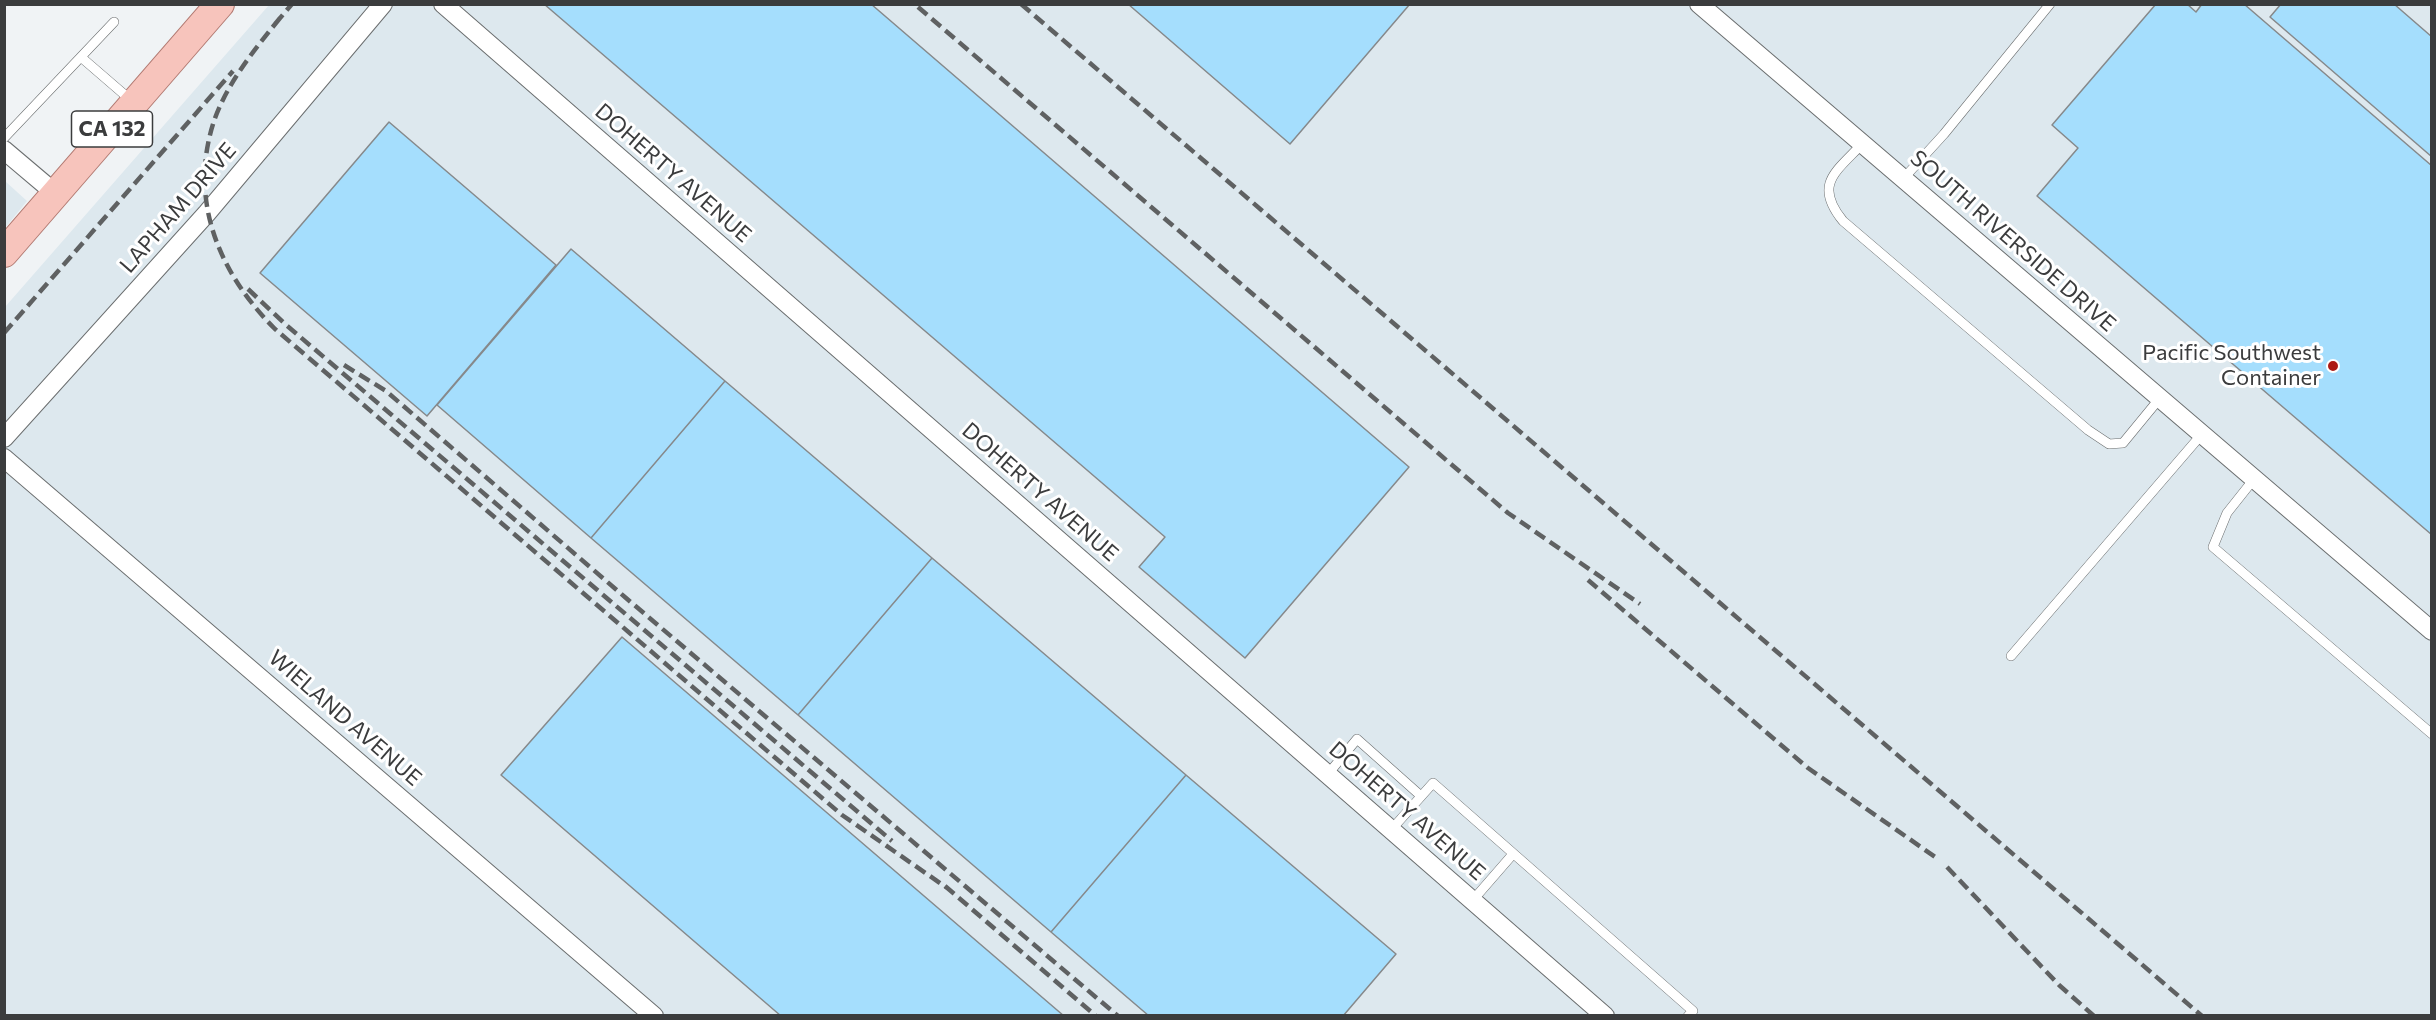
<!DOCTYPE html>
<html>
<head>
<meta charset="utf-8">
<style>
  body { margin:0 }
  #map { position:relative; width:2436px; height:1020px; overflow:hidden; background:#f0f3f5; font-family:Commissioner,sans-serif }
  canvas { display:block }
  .frame { position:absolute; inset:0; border:6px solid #3b3c3d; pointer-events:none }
</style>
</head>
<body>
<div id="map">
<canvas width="2436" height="1020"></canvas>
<div class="frame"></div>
</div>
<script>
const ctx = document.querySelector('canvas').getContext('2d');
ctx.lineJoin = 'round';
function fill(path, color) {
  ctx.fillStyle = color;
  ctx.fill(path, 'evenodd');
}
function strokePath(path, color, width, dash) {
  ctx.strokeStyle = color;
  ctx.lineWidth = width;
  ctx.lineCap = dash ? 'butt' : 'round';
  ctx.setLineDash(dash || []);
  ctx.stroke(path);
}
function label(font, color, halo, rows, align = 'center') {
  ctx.font = font + ' Commissioner,sans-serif';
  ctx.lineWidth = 6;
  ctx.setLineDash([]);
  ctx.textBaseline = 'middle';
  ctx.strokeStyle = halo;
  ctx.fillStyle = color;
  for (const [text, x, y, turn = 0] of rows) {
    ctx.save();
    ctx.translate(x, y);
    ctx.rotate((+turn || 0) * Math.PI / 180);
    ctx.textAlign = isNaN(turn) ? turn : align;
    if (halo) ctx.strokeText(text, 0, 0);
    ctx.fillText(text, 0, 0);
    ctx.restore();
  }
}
fill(new Path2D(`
  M269,5H2431V1015L5,1016V307Z
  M5,181L27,201L5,228Z`), '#dde8ee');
const building = new Path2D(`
  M544,4H871L1409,467L1245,658L1139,567L1165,537Z
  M1128,4H1410L1290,144Z
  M2156,4H2187L2196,12L2202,4H2244L2432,166V535L2037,196L2078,148L2052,125Z
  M2281,4H2394L2432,37V157L2270,17Z
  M389,122L556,265L427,416L260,273Z
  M571,249L725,381L591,538L437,405Z
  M725,381L932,558L798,715L591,538Z
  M932,558L1186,775L1051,932L798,715Z
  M622,637L1064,1016H781L501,775Z
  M1186,775L1396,954L1343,1016H1149L1051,932Z`);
fill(building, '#a5defd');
strokePath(building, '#86898b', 1.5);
const service = new Path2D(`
  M82,58L133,102
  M4,138L114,22
  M1862,144C1836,172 1813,184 1843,221L2088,430L2109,444L2123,443L2160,398
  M1903,179L1944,134L2050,4
  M2254,479L2227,513L2213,547L2432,734
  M2011,656L2202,434
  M1328,774L1357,739L1421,796
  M1391,830L1433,783L1693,1011L1688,1016
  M1473,900L1513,854`);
const minor = new Path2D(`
  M443,4L1605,1016
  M1699,4L2432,631
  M4,150L56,194
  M4,438L207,213L383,4
  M4,458L654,1016`);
const primary = new Path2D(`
  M4,253L220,4`);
strokePath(service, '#6b6e6f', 10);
strokePath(minor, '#6b6e6f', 20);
strokePath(primary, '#b27a72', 30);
strokePath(service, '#fff', 9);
strokePath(minor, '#fff', 18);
strokePath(primary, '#f7c4bc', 28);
strokePath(new Path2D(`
  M1021,4L2202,1016
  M918,7L1508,513L1640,604
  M280,18C255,49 227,83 214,121C188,200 219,273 275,329L842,815L950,890
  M275,24L292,4
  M248,289L285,324L892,841
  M4,333L233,71
  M344,365L386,391L626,598L1118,1016
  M1588,580L1808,768L1938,859
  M1947,867L2059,985L2094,1016
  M945,886L1096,1016`), '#5f6162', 4.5, [12, 6]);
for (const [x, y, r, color] of [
  [2333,366,6,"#ac1b15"]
]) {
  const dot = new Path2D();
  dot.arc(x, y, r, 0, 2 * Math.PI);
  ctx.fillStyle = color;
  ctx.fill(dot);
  strokePath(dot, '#fff', 2);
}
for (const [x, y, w] of [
  [112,129,81]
]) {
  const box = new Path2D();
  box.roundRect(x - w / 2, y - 18, w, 36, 4.5);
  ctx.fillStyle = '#fff';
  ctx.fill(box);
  strokePath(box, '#3b3c3d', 1.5);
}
label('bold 21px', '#3b3c3d', null, [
  ["CA 132",112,129]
]);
label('22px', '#3b3c3d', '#fff', [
  ["DOHERTY AVENUE",673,173,41],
  ["LAPHAM DRIVE",178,208,-49],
  ["SOUTH RIVERSIDE DRIVE",2013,241,41],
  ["DOHERTY AVENUE",1040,492,41],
  ["WIELAND AVENUE",345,718,41],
  ["DOHERTY AVENUE",1407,811,41]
]);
label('22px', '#3b3c3d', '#fff', [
  ["Pacific Southwest",2321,353],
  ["Container",2321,378]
], 'right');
</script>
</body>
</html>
